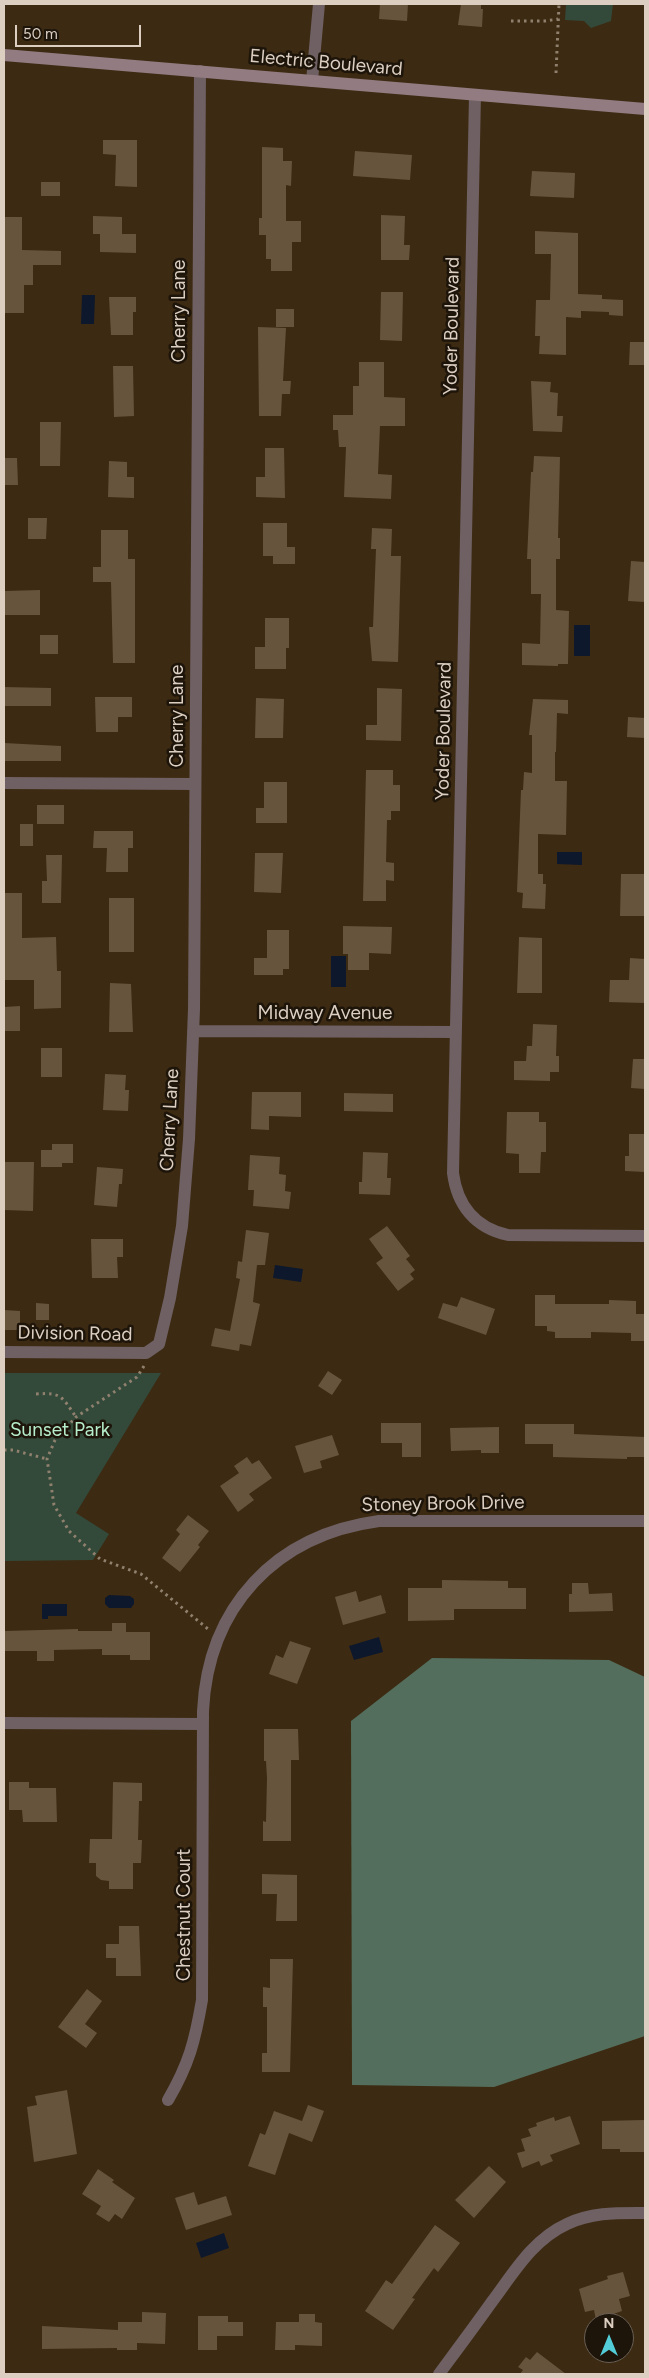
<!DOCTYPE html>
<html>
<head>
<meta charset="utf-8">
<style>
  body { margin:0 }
  #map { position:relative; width:649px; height:2378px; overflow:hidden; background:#3d2a12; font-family:Figtree,sans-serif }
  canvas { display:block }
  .frame { position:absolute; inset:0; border:5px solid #dccfc2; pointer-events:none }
  .north { position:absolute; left:584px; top:2313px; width:50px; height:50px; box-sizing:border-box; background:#1d140a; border:1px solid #695f54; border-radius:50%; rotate:0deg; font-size:14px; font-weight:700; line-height:20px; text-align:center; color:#dccfc2 }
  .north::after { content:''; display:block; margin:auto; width:18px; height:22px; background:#52ccd6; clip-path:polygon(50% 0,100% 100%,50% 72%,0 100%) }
  .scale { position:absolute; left:15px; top:25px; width:126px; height:22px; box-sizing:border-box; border:2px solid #dccfc2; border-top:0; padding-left:6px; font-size:15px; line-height:18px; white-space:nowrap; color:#dccfc2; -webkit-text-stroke:4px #1d140a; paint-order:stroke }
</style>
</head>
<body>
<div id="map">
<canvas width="649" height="2378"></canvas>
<div class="frame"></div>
<div class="north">N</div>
<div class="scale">50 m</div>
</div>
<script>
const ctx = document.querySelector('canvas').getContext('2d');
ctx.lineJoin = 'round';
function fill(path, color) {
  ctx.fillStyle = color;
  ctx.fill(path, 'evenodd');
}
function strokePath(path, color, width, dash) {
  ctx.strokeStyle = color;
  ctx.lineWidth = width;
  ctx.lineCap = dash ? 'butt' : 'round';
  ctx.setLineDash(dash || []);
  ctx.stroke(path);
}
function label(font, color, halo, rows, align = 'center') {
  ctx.font = font + ' Figtree,sans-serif';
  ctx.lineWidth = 5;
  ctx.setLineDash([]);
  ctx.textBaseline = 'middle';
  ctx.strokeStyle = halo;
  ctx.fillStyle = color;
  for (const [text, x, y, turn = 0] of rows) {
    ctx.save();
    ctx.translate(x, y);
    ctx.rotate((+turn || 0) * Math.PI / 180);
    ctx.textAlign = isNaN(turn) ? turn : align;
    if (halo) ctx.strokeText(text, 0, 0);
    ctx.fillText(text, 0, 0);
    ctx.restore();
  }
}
fill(new Path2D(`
  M566,4H613L611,21L591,28L584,21L565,20Z
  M4,1373H161L76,1513L109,1534L93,1560L4,1561Z`), '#334a3b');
fill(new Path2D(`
  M432,1658L609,1660L645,1677V2036L494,2087L352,2085L351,1721Z`), '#536e5c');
fill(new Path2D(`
  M82,295H95L94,324H81Z
  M574,625H590V656H574Z
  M557,852H582V865L557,864Z
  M331,956H346V987H331Z
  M275,1265L303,1269L301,1282L273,1278Z
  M109,1595L130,1596L134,1599V1604L131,1608H109L105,1604V1598Z
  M42,1604H67V1616H48V1619H42Z
  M379,1637L383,1652L354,1660L349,1646Z
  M224,2233L229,2248L201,2258L196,2243Z`), '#0d182c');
fill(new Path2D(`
  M380,4H408L407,21L379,19Z
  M461,4H481V9H483L482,27L458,25Z
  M103,140H137V187L115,186L116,155L103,154Z
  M262,147L283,148V161H292L291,186L286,185V221H301V242H292V271H271V259H266V235H259V218H262Z
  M355,151L412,155L410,180L353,176Z
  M532,171L575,173L574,198L530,196Z
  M41,182H60V196H41Z
  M381,215L405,216L404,245H410L409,260H381Z
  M93,216L122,217V234H136V253L100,252V234H93Z
  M4,217H22V250L61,251V265H33V285H24V313H4Z
  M535,231L578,233V294L602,295V299L623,300V316L609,315V312L581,311V318L566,317V355L539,354L540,336H535L536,300H550L551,254H535Z
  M381,292H403L402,341L380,340Z
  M109,297H136V312H133V335H111Z
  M276,309H294V327H276Z
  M258,327L286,328L283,381H291L290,394H282L281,416H259Z
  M630,342H645V365H629Z
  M359,362H384V397L405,398V426H380L378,474L392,475L391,499L344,497L346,447H339L338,430H333V415H353V386H359Z
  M113,366H133L134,416L114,417Z
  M531,381L551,382L550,392L558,393L557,416H563L562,432L533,431Z
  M40,422H61L60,466H40Z
  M265,448H284L285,498L256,497V477H265Z
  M534,456L560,457L558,538H560V559H556V610L569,611L568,664H558V666L522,665V643L540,644L541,594H531V559H527L531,472H533Z
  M4,458H17L18,485H4Z
  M109,461L127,462V477H134V498L108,497Z
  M28,518H47L46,539H28Z
  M263,523H287V547H295V564H273V556H263Z
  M372,528L392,529L391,556H401L398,662L372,661L369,627H373L376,549H371Z
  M101,530H128V559H135V663H113L111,582H93V567H101Z
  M631,561L645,562V602L628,601Z
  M40,590V615H5V591Z
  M265,618H289V648H286V669H255V647H265Z
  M40,635H58V654H40Z
  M4,687L51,688V706H4Z
  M377,688L402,689L401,741L366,740V725H377Z
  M95,697H132V717H118V732H96Z
  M256,698L284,699L283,738H255Z
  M533,699L568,700V714L557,713L556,752H555V781H567L566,835L538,834V874H543V884H546L545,909L522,908L523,893L517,892L521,790H523L524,772L532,773V735H529Z
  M628,717L645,718V738L627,737Z
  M4,743L61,746V761H4Z
  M366,770H393V785H400V811H391V820H387L386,862L394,863V881L386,880V901H363Z
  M264,782H287V823H256V808H264Z
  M37,805H64V824H37Z
  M20,824H33V846H20Z
  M94,831H133V848H128V872H106L107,848H93Z
  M255,853H283L281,893L254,892Z
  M46,855H62L61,903H42V881H47Z
  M621,874H645V916H620Z
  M4,893H22V938L56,937L57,971H61V1008L34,1009V980H4Z
  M109,898H134V952H109Z
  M343,926L392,927L391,954L369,953V970H348V954H343Z
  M267,930H289V969H283V975H254V958H267Z
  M519,937L542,938V993H517Z
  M630,958L645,959V1003L609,1002L610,980H629Z
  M110,983L131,984L133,1032H109Z
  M20,1006V1031H4V1007Z
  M533,1024L557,1025L556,1056H559V1072H550V1081L514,1080V1061H526L527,1046H532Z
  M41,1048H62V1077H41Z
  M633,1059H645V1089L631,1088Z
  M105,1074L126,1075L125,1090H129L128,1111L103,1110Z
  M252,1092H301V1117L269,1116V1130L251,1129Z
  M344,1093L393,1094V1112L344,1111Z
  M507,1112H539V1122H546V1152H541L540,1173H519V1154L506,1153Z
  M629,1134H645V1172L625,1171V1156H629Z
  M52,1144H73V1163H62V1167H41V1150H52Z
  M363,1152L388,1153L387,1178H391L390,1195L359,1194V1182H362Z
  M250,1155L280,1157L279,1174L286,1175L285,1191L291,1192L289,1209L253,1206L254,1190H248Z
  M4,1162H34L33,1211L4,1210Z
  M97,1167L123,1169L122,1184H119L117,1207L94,1205Z
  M387,1226L410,1256L406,1259L415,1270L410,1274L414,1279L398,1291L376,1263L383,1258L369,1239Z
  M246,1230L269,1233L265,1265H257L253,1302L260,1304L251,1346L240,1344L239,1351L211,1346L215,1328L230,1331L240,1279L236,1278L238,1261L242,1262Z
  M91,1239H123V1257H117L118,1278H92Z
  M535,1295H555V1304H609V1300L636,1301V1314H645V1341H631V1333L591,1332V1338H555V1332L547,1331V1326H535Z
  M461,1297L495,1309L486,1335L438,1318L443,1303L457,1307Z
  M36,1303L49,1304V1320H36Z
  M4,1310L20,1311V1330H4Z
  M328,1371L342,1380L332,1395L318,1386Z
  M381,1423H421V1457H402V1443H381Z
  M525,1424H574V1434L645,1437V1457H627V1459L553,1457V1444H525Z
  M499,1427V1453H481V1450L451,1451L450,1428Z
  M332,1435L339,1455L320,1461L322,1468L304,1473L295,1446Z
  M247,1457L252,1464L259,1460L272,1478L249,1494L254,1500L238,1512L220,1486L239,1473L234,1466Z
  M188,1515L209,1531L198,1545L200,1547L180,1572L162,1558L180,1534L176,1530Z
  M442,1580L508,1581V1588H526V1609H454V1620L408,1621V1588H442Z
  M572,1583H588L589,1594L612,1593L613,1611L569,1612V1594H572Z
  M356,1591L359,1602L381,1595L386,1613L343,1625L335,1597Z
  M112,1623H126V1632H150V1660H130V1655H102V1649L54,1650V1661H37V1651H4V1631L78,1629V1631H112Z
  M290,1641L311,1648L297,1684L269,1674L276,1655L283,1658Z
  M264,1729H298L299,1760H291V1841H263V1821L266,1822L267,1778L266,1761H264Z
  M9,1782H29V1788H56L57,1822H23L22,1810H9Z
  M113,1782L142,1783V1801H139L138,1840H142L141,1863H133V1889H109V1881L101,1880L96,1876V1863H89L90,1839H112Z
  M262,1874L297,1875V1921H276L277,1894H262Z
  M119,1926H139L141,1976H116V1958H106V1944H119Z
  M270,1959H293L290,2072H262V2053H267V2007H263V1987L270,1988Z
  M87,1989L102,2001L85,2024L97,2033L86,2048L58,2027Z
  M67,2090L77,2154L34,2162L27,2107L37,2105L35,2096Z
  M308,2105L324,2111L312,2142L289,2133L275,2175L248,2166L260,2133L265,2135L274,2111L302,2121Z
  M570,2116L580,2144L550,2155L553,2161L541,2166L539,2161L522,2168L517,2153L525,2151L521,2139L531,2136L528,2129L537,2126L536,2123L554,2117L555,2121Z
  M644,2120V2152H620V2149H602V2121Z
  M489,2166L506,2182L474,2218L455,2200Z
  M98,2169L114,2180L112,2182L135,2198L122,2219L115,2214L109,2222L96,2214L101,2206L82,2194Z
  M194,2192L198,2205L226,2196L232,2215L186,2230L175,2198Z
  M435,2225L460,2243L438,2272L434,2268L412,2298L415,2299L393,2330L365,2311L386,2280L392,2284Z
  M623,2272L630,2296L619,2299L622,2311L596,2320L594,2310L585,2312L579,2289L608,2279L607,2276Z
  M142,2312L166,2313L165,2344L137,2343V2350H117V2348L42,2349V2326L118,2330V2322H142Z
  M299,2314H315V2322L322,2323V2346L295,2345V2350H275L276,2322H299Z
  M198,2316H228V2322H243V2336H217V2350H198Z
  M537,2352L566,2374H520L523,2370L518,2367L526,2357L530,2360Z`), '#67543d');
strokePath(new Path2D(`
  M511,21H545L558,19
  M556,73L559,4
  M144,1366L137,1377L76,1417L55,1440L47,1459L54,1505L69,1531L100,1559L141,1574L208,1629
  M36,1394C62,1392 62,1397 76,1417
  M4,1450H13L47,1459`), '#90806e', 3, [2.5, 4]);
strokePath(new Path2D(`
  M312,81L319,4
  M475,95L453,1173C457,1205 475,1228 508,1235L645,1236
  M4,783L195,784
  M193,1031L456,1032
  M4,1352L146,1353L159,1344L170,1298L182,1226L189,1139L194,1009L200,71
  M4,1723L203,1724
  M168,2100C189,2064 195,2041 202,2000L203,1711C208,1607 275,1535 379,1521H645
  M439,2374C456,2351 474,2327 491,2303C513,2274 532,2240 567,2224C592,2212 618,2213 645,2213`), '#6e6063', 12);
strokePath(new Path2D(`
  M4,55L645,109`), '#927b81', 12);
label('19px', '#dccfc2', '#1d140a', [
  ["Electric Boulevard",326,63,5],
  ["Cherry Lane",179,311,-90],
  ["Yoder Boulevard",452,326,-89],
  ["Cherry Lane",177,716,-90],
  ["Yoder Boulevard",444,731,-89],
  ["Midway Avenue",325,1013],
  ["Cherry Lane",170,1120,-87],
  ["Division Road",75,1334,1],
  ["Stoney Brook Drive",443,1504,-1],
  ["Chestnut Court",184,1915,-90]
]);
label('19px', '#b6edca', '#1d140a', [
  ["Sunset Park",60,1430]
]);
</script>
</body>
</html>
